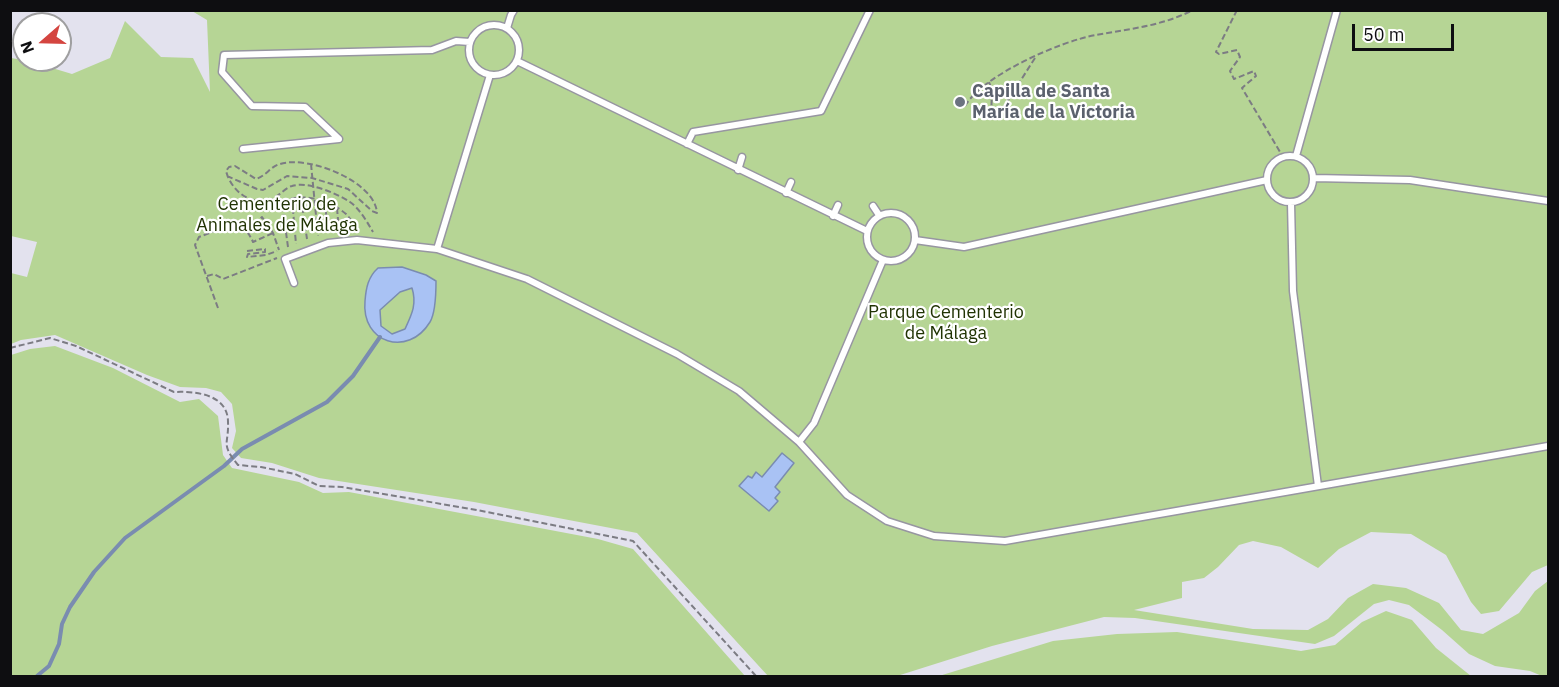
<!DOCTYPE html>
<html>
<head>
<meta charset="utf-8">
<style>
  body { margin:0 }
  #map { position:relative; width:1559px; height:687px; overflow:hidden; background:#e3e2ee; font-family:"IBM Plex Sans",sans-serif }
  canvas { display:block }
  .frame { position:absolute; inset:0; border:12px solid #0e0e11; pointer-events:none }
  .north { position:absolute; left:12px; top:12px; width:60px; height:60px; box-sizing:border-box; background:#fff; border:2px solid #9f9fa0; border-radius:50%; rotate:250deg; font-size:16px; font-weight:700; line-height:24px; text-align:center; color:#0e0e11 }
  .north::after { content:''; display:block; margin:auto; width:21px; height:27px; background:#d44540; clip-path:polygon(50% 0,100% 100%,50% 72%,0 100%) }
  .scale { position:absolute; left:1352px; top:24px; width:102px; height:27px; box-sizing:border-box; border:3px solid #0e0e11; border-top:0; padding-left:8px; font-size:18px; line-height:21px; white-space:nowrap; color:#0e0e11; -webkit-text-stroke:4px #fff; paint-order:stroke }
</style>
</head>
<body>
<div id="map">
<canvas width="1559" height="687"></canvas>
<div class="frame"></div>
<div class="north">N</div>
<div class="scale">50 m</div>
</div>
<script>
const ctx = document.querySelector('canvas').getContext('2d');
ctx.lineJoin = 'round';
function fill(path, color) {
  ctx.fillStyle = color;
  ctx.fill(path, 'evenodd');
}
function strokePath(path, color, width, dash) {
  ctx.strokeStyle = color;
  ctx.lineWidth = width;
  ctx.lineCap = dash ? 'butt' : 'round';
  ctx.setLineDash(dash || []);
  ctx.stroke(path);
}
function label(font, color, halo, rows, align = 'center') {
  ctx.font = font + ' "IBM Plex Sans",sans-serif';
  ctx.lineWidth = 4.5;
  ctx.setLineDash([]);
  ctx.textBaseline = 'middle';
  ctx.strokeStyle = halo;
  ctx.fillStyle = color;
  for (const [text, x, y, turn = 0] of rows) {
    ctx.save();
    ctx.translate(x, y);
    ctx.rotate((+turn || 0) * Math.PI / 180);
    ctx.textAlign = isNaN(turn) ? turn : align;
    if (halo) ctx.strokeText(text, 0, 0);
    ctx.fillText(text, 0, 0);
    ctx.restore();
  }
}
fill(new Path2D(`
  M192,11H1548V565L1532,572L1499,611L1481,614L1471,602L1446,555L1411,534L1371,532L1339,549L1318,568L1281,547L1253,541L1239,545L1218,567L1204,578L1182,582V598L1134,610L1253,629L1308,630L1328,619L1348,598L1373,584L1406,588L1439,603L1461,630L1483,634L1519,613L1535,591L1548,581V676H1542L1530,671L1495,666L1469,654L1442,630L1409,605L1389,600L1374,604L1334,636L1315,644L1135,618L1104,617L992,646L897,676H768L637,533L474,502L319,478L272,463L241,458L232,448L236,431L232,404L221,392L206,388L180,387L147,375L55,335L21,340L11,344V273L27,277L37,242L11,236V58L29,61L72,74L110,58L125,21L161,57L193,58L210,92L207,20Z
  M55,346L113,368L180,402L199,399L218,416L223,455L232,468L299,482L323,493L349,492L598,539L633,549L745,676H11V355L30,349Z
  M1386,611L1412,620L1436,648L1471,676H939L1053,641L1117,634L1177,632L1301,651L1335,645L1362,622Z`), '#b6d595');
const water = new Path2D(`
  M402,267L426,275L436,281C436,293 436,312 430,322C408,358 361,343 365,301C366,288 368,277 378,268ZM412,288C417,304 412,314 405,329L392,334L381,326L380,310L400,292Z
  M782,453L794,463L775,487L780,492L775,498L778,501L769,511L739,486L748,476L752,478L756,472L762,477Z`);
fill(water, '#a9c2f4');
strokePath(water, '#7a8cb0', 1.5);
strokePath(new Path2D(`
  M37,676L49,666L59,644L62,624L70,607L94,572L125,538L224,466L242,449L327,402L353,376L380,337`), '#7a8cb0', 4);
const service = new Path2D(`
  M469 50a25 25 0 1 1 50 0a25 25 0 1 1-50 0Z
  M507,28L511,15L514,10
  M517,61L867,231
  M490,75L437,249L527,279L677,354L739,391L799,442L847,495L887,521L934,536L1005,541L1548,446
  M687,144L693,132L821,111L870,10
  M243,149L339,139L305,107L252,106L222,72L224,55L432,50L456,41L470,42
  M1267 179a23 23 0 1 1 46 0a23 23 0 1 1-46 0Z
  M1296,156L1337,10
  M738,170L742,157
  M1314,178L1410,180L1548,201
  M786,193L791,182
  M1291,203L1293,291L1318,486
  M873,206L879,215
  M867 237a24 24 0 1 1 48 0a24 24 0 1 1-48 0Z
  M833,216L838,205
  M915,240L964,247L1267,180
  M294,283L285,259L328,243L357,240L437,249
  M799,442L814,423L883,260`);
strokePath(service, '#9796a1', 9);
strokePath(new Path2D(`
  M1237,10L1216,52L1219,54L1237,50L1240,57L1230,71L1234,79L1254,71L1256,76L1242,88L1283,157
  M989,82L992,90L991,119L998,116L1035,58
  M965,106C983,75 1061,41 1096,35C1129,29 1162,26 1193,10
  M311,164L318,236
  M227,176L257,189L263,190L287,176L312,178L348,189L372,211L377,213C375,181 308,155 280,164C271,166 266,176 256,179L235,166L229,167L226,171C231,190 250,207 272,199C279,196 285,188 292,186C308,181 336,193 350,202C360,209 367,222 373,232
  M301,198L307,239
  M292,199L296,244
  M325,203L328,233
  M337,208L339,231
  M248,231L262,217L273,233L279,250
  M288,247L282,203C301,191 330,200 346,214C350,218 354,224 357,230
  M247,251L265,249V252L248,254L247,257L266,255L277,251
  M207,276L214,274L223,279L277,258
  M218,308L195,245L199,237L223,228L224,221C239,224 247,228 253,242L273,233
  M10,348L50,338L76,346L174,392C195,391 228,394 228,422C229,445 220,443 238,465L261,467L295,474L319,486L342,487L477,510L633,541L756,676`), '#7c7c83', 2, [6, 3]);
strokePath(service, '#fff', 6);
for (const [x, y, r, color] of [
  [960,102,6,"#6b7280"]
]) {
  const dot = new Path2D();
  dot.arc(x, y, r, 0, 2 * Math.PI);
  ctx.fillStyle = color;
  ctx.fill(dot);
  strokePath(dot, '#fff', 2);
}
label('bold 18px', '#5b616d', '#fff', [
  ["Capilla de Santa",972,92],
  ["María de la Victoria",972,113]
], 'left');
label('18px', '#203303', '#fff', [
  ["Cementerio de",277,205],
  ["Animales de Málaga",277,226],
  ["Parque Cementerio",946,313],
  ["de Málaga",946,334]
]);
</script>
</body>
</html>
